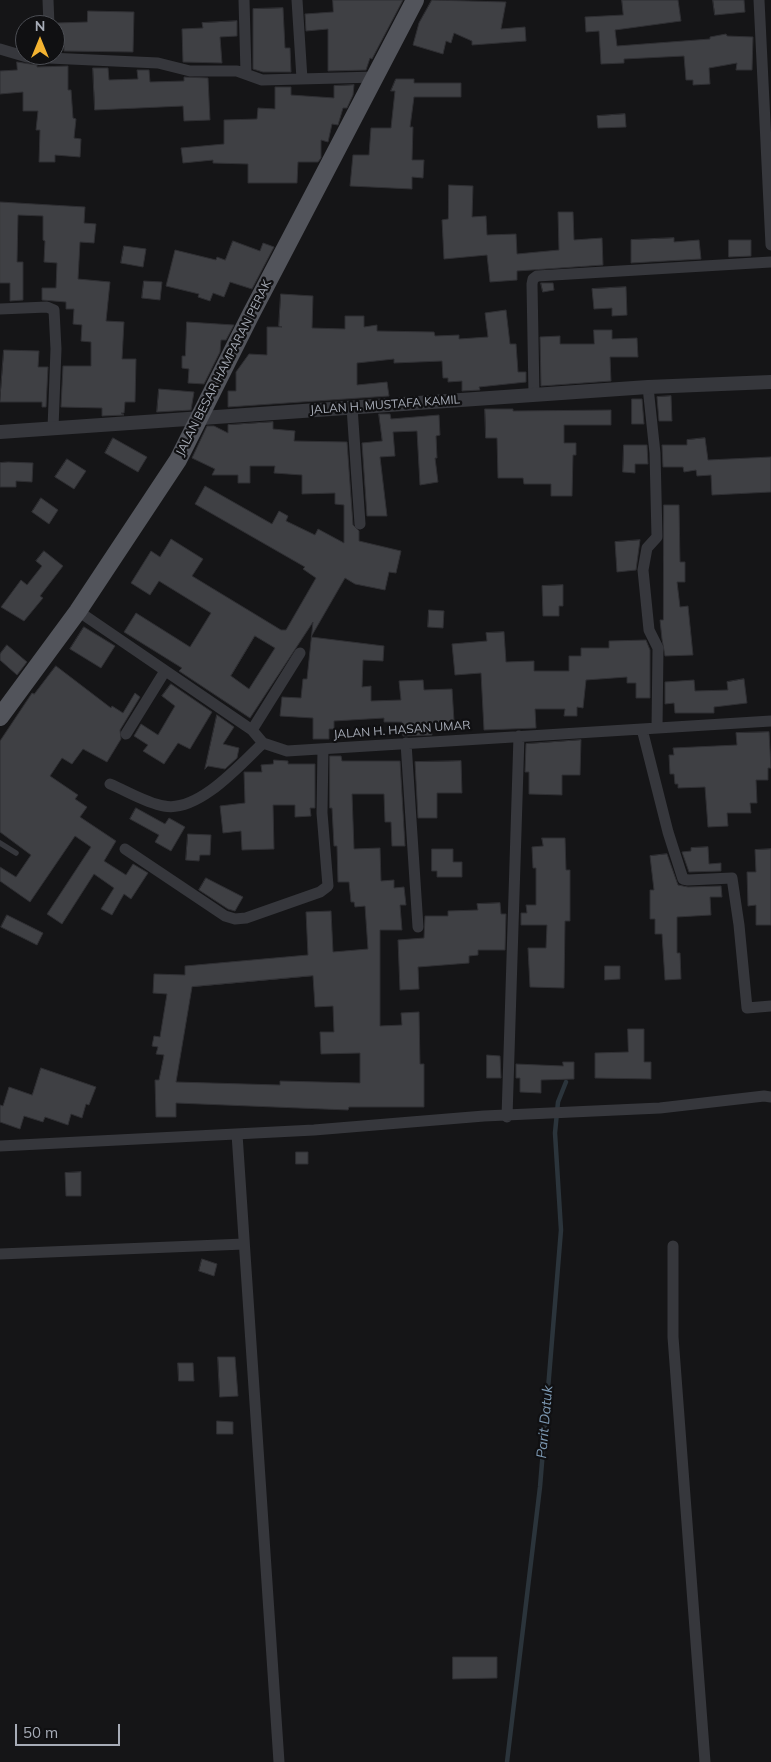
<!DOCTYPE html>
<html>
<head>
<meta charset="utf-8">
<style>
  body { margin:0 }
  #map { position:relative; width:771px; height:1762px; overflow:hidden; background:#151517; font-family:Mulish,sans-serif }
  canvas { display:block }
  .north { position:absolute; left:15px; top:15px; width:50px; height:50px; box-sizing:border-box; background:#101012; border:1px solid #4c4e54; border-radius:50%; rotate:0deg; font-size:14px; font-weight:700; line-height:20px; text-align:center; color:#a7acb7 }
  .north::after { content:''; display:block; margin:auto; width:18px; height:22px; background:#f3b331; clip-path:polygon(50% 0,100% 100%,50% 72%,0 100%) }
  .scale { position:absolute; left:15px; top:1724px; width:105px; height:22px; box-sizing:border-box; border:2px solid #a7acb7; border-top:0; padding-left:6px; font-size:15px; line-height:18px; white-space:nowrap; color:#a7acb7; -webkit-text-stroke:4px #101012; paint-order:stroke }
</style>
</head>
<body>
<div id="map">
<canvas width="771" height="1762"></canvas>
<div class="north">N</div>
<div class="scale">50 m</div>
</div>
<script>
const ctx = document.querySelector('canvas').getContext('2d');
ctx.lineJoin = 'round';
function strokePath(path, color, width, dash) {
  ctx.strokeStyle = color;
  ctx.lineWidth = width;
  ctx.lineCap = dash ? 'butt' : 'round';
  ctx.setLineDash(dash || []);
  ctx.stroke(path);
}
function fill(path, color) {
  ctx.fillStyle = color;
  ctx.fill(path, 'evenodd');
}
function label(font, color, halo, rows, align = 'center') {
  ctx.font = font + ' Mulish,sans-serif';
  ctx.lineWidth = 4.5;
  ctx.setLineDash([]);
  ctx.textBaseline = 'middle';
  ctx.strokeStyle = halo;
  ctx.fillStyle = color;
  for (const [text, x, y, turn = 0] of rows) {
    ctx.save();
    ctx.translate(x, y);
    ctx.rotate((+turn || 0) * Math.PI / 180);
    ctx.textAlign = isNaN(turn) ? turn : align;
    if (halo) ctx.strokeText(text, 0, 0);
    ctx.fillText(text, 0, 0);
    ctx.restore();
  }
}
strokePath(new Path2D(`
  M507,1762L540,1487L561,1230L555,1133L558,1102L566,1082`), '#2b343b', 4.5);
const building = new Path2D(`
  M333,0H403L372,59L370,58L366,70L328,71V29L306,31L305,14L333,12Z
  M432,0L506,2L501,29L525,27L526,41L472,45V41L454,33L451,43L446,41L443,54L413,45L419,23Z
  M622,0H678L681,21L615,30L617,46L710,39V37L726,34L727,36L753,37L752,70H736L737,63L709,68L710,84L693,85V80H686L684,56L624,59V63L601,64L599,31L586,32L585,17L623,15Z
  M713,0H744L745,12L715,15Z
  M283,8L285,48H290L291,72H263L253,69V9Z
  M88,11L134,12L133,52L64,51V40H57V23L87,22Z
  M237,21V36L220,37L222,63L183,62L182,29L203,28L202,23Z
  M17,62L37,65V67L68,66V90H71L73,118L76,119L74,138L81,139L80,157L55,155V162H39L40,130H36L38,111H23V92L0,94V71L17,70Z
  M93,68H108L109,80L138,79L137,70H149L150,82L184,81V77L208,78L210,120L184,121L183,106L95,110Z
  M396,79H414V83H461V97H414L410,127H413L412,160H424L423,178L412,177V189L350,186L353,155H369L371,128H391L395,91H391Z
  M354,85L353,95L347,108H343L338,125L332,124L328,142L321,140V158L318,162H298L297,183H248V164L213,163V160L183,163L181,148L224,144V120L257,119L258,108L275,109V87H291V95L334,98V86Z
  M625,114L626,127L598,128L597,116Z
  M449,185L473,186L472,217L486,216L487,235L516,234L517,254L559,250L558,212H573L574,240L602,238L603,265L517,271V280L490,282L487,255L444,259L442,220L448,219Z
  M0,202L85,207L84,223L96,224L94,243L80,242L78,279L110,282L106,321L124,322L122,359H136L135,402H125L124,413H121L124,415L102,416V408L61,407L63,366H91V342L81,341L82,325L73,324L74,309H66V302L42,300V288H56L57,263L44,262L45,241L43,240V216L18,215L17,262H23V300L10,301V283H0Z
  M674,238V242L699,240L701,259L631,263V240Z
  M729,240H751V256L729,257Z
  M233,241L260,251L263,243L274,247L252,289L230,282L224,297L213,293L210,301L198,297L199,294L166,286L175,250L216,260L217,257L225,260Z
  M124,246L146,249L143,267L121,263Z
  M144,281L162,282L160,300L142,298Z
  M541,283H553L554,290L543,292Z
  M626,287L627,315L612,316V308L594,309L592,289Z
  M281,294L313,296L312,328L345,329V316H364V327L377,325V331L434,332L435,336L459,335V339L488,337L485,313L506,310L510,344H516L518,372H526V382L479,387L480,390L462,391V381L448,382V378H443L442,361L394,363V359L357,363V385L387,382L389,396L228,407V391H236V372L249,354L267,355V327H282L279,326Z
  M187,322L234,325L226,340H221L220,352L204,384L188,383L189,369L182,368V356H185Z
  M594,330H612V339L637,338L638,357H610L611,381L541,386L540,337L560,336V344H594Z
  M4,350L39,351L38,367H48L46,407H42V402H0Z
  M159,389L194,392L191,410L157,412Z
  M671,396L672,421H659L657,397Z
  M632,399H642L644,424H632Z
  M485,409H513V411L611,410V425H564V443H576V455H573L572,496H551V484H524L523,478H498L497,438H486Z
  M379,414H390L391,419L439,415L440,435L436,436L437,458H435L438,482L420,485L417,431L393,432L395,456L380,457L387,516H367L362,443L382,441Z
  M273,422V429L295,431L294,441L347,442L353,525L359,531V541L401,551L396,573L389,572L385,590L355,584L345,578L311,637L384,646L383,661L363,660L362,687L371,686V701L401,700L399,681L423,680L424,690L452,689L454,721L431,723L432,735L403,736L402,722H384V718L334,721V729H329V739H313V718L280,716L282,697L301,698L303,679H307L313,622L250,718L179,671L182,668L124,632L136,613L190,647L211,613L159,581L150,595L131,583L151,551L160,557L171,539L203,559L192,576L281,630H286L316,578L303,569L305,567L195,504L205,486L272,524L279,511L288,516L286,521L315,535L318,529L344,543V505L335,504V493L302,494V475L274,473L275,466H250V483H238V475H212L215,469L192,458L207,426H214L228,433V425ZM255,636L275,648L249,689L231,676Z
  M113,438L147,457L138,472L105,453Z
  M705,438L708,460L771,457V492L712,495L711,475L697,476L696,470L684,472L683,467H663L662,445H687V440Z
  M624,445H647L648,464H635V473L623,472Z
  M67,459L86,471L74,489L55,477Z
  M8,462L33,463L32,482L16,481V487H0V463Z
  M41,498L58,510L49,524L32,512Z
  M664,505H679L680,562H685V582H677L680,607L688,606L693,655L665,656L662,639L660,620H663Z
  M640,540L636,570L617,572L615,542Z
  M44,551L63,566L40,596L43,598L24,621L1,607L21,580L27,585L42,566L36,561Z
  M563,585V606H559V616H543L542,586Z
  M429,610L444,611L443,628L428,627Z
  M84,627L115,646L101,668L70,649Z
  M504,632L506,662L534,661V671H569V656H581V648H609V641L646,640L650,650V698H636V683H627V677L586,680L583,708L577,707V716H564L565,709H535L536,728L484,730L481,673L455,675L452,644L487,641L486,633Z
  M7,645L27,662L17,675L0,660V654Z
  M56,666L111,708L112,706L123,713L135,693L140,697L120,730L121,739L107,762L83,749L72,764L62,758L50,776L78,795L75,799L87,807L80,817L116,841L104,861L126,875L133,864L148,873L131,899L124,894L112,915L101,909L114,888L94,874L62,924L47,914L91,847L75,836L30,902L0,881V867L16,877L31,855L0,832V741L32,693L34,694Z
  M744,679L747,703L714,707V713H675L674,703L665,704V682L694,680L695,691L728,690L727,682Z
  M171,684L212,712L190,749L178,743L164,764L143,751L148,745L134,736L141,724L158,735L175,706L162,696Z
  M217,715L234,727L223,744L239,748L237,758L225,769L208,766L205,769Z
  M769,732L771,768H768V780H756L757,803H750L751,813H727L728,826L708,827L705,787L678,788V784H675L674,774H670L669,755H674L673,748L737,745L736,733Z
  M581,740L580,775H562V795L529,794V772H525L526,744Z
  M330,756H341L342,761H400L405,846H392L391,822H385L384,794H352L354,849L380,848L381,881L394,880V888L404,887L406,905H400L402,930H380V1026L402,1025L401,1013L419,1012L420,1064H424V1107H349L348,1110L176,1103V1117H156L155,1080H159L164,1055L156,1054L158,1047L152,1046L154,1036L160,1037L167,994L153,993L154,974L185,975V966L308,955L306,912L331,911L333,952L368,949L365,906L355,907L354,902H351L349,882H338L337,846H334L332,808H330ZM313,976L315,1007L333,1006L334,1032H320L321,1054L360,1053V1083L280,1081V1085L176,1082L192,987Z
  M274,760L288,761V764H315V808H310L311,816L295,817V805H273L274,849L242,850L241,831L223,833L220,806L245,803L244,772H262L261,765L273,764Z
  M461,761L462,793H437V818H418L415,762Z
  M136,808L165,824L169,818L185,827L171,851L155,842L159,835L130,819Z
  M188,834L211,835L210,855H200L199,861L186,860Z
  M542,838H565L566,870H570V921H565L564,988L530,987L528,948H546L547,925H521V913H527L526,905H536V868H533L532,847L543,846Z
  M708,847L709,864L721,863V871L689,872L682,852L691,851V848Z
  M432,849H453V862H462V877H437V871H432Z
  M771,849V925H756V905L748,906L747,872H756L755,850Z
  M667,854L678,885L688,887L721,886L722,897H710L711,915L677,917V953H680L681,979L665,980L662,934H655V919H650V890H654L650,856Z
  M206,878L243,897L235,911L228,909L199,890Z
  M500,903L501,914H506L505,950H478V955L469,956V963L418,967L419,989L400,990L398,940L424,938L425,916H448V911L478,910L477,904Z
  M7,915L43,933L37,945L1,927Z
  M605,966H620V979L605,980Z
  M628,1029H644V1062H651V1079L595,1078V1053L628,1052Z
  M487,1055L500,1056L501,1078H487Z
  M563,1062H574V1079L541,1080V1093L520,1092V1078H516V1064L563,1066Z
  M41,1068L96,1087L89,1105L86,1104L82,1118L71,1114L68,1125L45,1117L43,1122L24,1116L20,1129L0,1122V1105L3,1106L9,1087L32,1095Z
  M296,1152H308V1164H296Z
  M81,1172V1196H66L65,1173Z
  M202,1259L217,1264L214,1276L199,1271Z
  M218,1357H235L238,1396L220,1397Z
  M178,1363H193L194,1381H179Z
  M217,1421L233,1422V1434H217Z
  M453,1657H497V1678L453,1679Z`);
fill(building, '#3f4044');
strokePath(building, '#2f2f33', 1);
strokePath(new Path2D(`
  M0,843L16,853`), '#36373c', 5.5);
strokePath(new Path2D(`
  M48,0L49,25
  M244,0L246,73
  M297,0L302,79
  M759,0L771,245
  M0,49L27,57L158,63L190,71H237L262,80L376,77
  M0,309L47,307L54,310L56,349L53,428
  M648,387L655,453L657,537L647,548L643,570L649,630L658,648L657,728
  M534,395L532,284L533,279L537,276L771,262
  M352,407L360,524
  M78,611L252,730L263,743L287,751L771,721
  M642,729L668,832L683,879L688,880L732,878L739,925L747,1008L771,1006
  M252,730L300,653
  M126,734L165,671
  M406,743L418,927
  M110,784C127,791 146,803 164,806C198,813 240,765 263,743
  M125,849L225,916L235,919L246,918L320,892L328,886L322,813L323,749
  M507,1117L519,736
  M237,1134L279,1762
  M0,1146L314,1130L484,1116L660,1108L764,1096L771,1097
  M673,1246V1337L705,1762
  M0,1254L244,1244`), '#36373c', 11);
strokePath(new Path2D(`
  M0,432L648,387L771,382`), '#36373c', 14);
strokePath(new Path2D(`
  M0,717L78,611L178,460L251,314L415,0`), '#52545b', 18);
label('12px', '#a7acb7', '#101012', [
  ["JALAN BESAR HAMPARAN PERAK",224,368,-63],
  ["JALAN H. MUSTAFA KAMIL",385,405,-4],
  ["JALAN H. HASAN UMAR",402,730,-4]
]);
label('italic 14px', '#7d99b3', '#101012', [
  ["Parit Datuk",545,1422,-85]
]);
</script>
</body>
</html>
